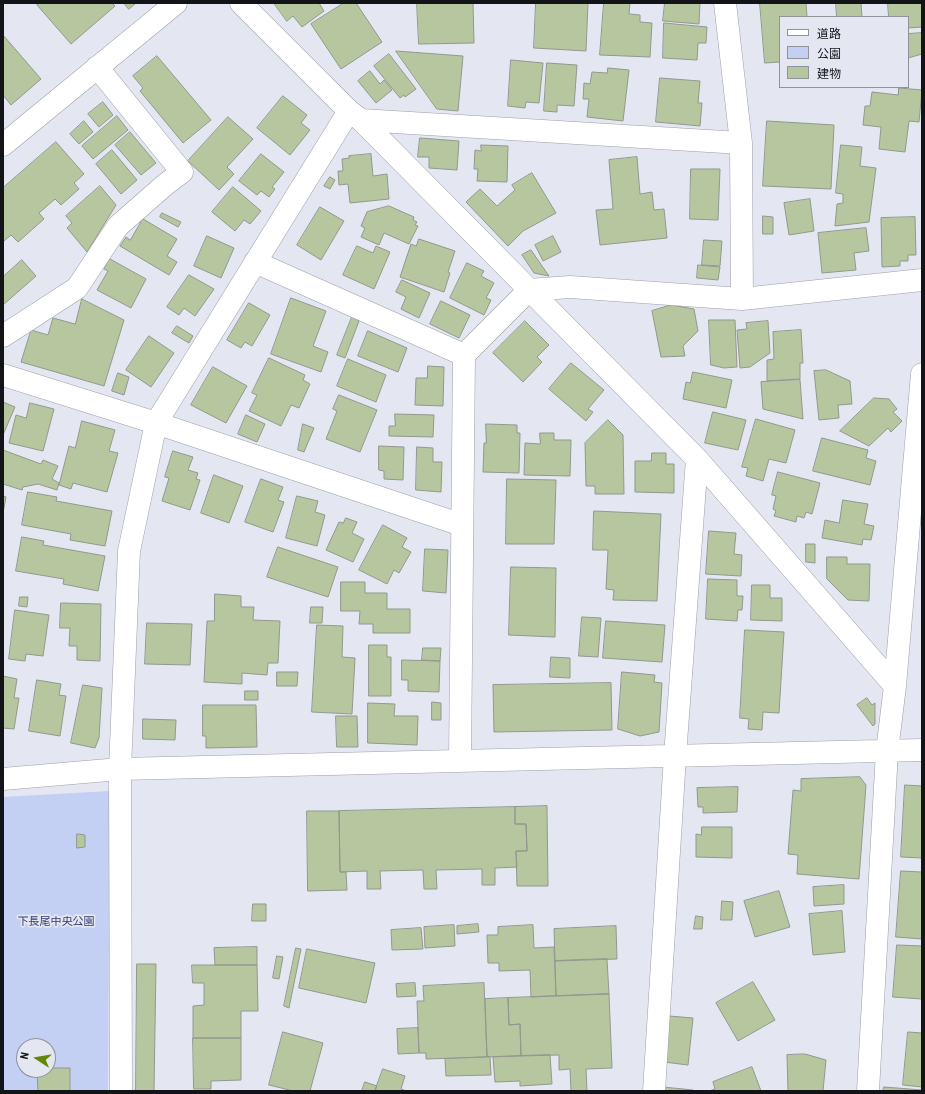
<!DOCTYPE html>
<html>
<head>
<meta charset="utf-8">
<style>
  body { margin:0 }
  #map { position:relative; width:925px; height:1094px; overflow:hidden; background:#e4e7f1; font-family:"Roboto Condensed","Noto Sans JP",sans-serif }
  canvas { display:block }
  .frame { position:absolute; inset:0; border:4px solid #131417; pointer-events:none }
  .legend { position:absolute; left:779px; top:16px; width:130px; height:72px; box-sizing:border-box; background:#e4e7f1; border:1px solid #90939a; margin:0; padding:5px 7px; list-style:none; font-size:12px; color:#131417 }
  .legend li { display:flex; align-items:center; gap:8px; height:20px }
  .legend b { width:20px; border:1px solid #90939a }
  .north { position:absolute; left:16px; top:1038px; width:40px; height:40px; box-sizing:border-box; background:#e4e7f1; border:1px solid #90939a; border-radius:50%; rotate:282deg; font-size:11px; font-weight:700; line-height:16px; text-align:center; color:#131417 }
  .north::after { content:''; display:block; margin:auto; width:14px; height:18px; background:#648709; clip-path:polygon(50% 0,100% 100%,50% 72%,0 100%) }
</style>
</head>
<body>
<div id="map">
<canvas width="925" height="1094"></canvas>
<div class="frame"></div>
<ul class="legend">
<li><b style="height:5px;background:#fff"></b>道路</li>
<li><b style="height:11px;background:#c3cff3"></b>公園</li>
<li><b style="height:11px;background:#b6c79f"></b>建物</li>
</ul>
<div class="north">N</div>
</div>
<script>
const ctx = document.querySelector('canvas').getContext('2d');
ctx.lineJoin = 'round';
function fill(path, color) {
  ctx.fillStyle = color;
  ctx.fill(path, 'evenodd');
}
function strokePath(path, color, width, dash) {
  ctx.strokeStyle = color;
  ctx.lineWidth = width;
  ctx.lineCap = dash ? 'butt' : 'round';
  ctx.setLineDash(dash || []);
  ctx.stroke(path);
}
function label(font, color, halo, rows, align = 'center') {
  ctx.font = font + ' "Roboto Condensed","Noto Sans JP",sans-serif';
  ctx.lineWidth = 3.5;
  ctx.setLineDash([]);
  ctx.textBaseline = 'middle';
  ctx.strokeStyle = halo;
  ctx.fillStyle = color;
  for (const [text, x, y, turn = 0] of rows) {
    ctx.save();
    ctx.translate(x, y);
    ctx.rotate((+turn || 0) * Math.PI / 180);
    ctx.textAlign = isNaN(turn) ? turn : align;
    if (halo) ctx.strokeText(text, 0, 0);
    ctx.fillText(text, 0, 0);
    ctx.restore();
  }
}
fill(new Path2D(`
  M110,791L108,1091H3V797ZM24,1046H48V1070H24Z`), '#c3cff3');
const building = new Path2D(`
  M40,3H112L115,6L71,44L37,5Z
  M124,3H136L129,9Z
  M274,3H319L324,11L302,27L293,16L287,21Z
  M344,3H356L382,42L341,69L311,24Z
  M417,3H473L474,43L419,44Z
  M536,3H588L586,51L534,48Z
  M604,3H630L629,14L640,15V22L652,23L650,57L600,55Z
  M665,3H700L699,24L663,21Z
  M760,3H806L807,17H780V62L765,63Z
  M836,3H861L862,17H837Z
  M888,3H922V27L908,28V17H889Z
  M664,23L707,27L706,43H698L697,60L663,58Z
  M922,33V54L908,58V34Z
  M3,35L41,79L11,105L3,95Z
  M396,51L463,56L458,111L437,109Z
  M389,54L416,89L405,97L404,95L400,98L374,66Z
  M157,56L211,120L183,143L140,91L143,88L133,76Z
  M511,60L543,63L539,103L526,102L525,108L508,106Z
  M547,63L577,65L574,106L557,105V112L544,111Z
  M608,68L629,70L623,121L587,117L589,99H583L584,83L590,84L592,72L607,73Z
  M370,71L380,84L384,80L392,90L376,103L358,81Z
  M660,78L700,81L698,103H702L700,126L656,122Z
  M899,88L922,90L919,122L909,121L905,152L879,149L881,127L863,125L865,106H870L872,92L898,95Z
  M283,96L307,115L301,123L310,130L290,155L257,128Z
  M103,102L113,115L99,127L88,114Z
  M117,116L128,130L93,159L82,146Z
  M228,117L253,139L227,167L234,174L219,190L188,161Z
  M84,121L93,132L79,144L70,134Z
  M767,121L834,125L831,189L763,186Z
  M130,132L156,163L141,175L115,145Z
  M420,138L459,141L457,170L429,168V157H418Z
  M56,142L84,174L74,183L79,189L61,205L55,199L39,213L44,219L18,242L11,235L4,241L3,239V188Z
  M481,145L508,146L507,182L477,181L478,169H474L475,150L481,151Z
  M841,145L862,147L860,166L876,168L869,222L835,226L837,204L843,203V194L836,193Z
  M112,150L137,180L121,194L96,164Z
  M261,154L284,172L272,187L275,189L269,197L261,191L257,195L239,181Z
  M371,154L373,176L387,174L389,199L350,203L348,184L339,185L338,171H343L342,159L349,158V156Z
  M637,157L640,194L652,192L654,210L664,209L667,238L600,245L596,210L613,209L609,160Z
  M691,169H720L718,220L690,219Z
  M532,173L556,213L523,231L508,246L466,202L480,189L497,206L515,190L512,185Z
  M330,177L335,180L330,189L324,186Z
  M100,186L116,205L87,252L67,228L72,223L66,216Z
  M233,187L261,211L250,224L244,220L235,231L212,212Z
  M810,199L814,231L789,235L784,203Z
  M389,206L414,217L413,220L417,222L415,225L418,226L409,244L384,233L379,245L361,237L365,228L361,226L367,212Z
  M320,207L344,221L321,260L297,245Z
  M162,213L181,222L178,227L160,217Z
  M763,216L773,217V234H763Z
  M915,217L916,255H908V261H900V266L882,267L881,218Z
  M143,219L177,239L167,256L177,262L169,275L120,246L126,237L130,240Z
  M866,228L869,251L854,253L856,270L822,273L818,233Z
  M207,236L234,248L221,278L194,266Z
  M553,236L561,252L543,261L535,245Z
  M419,239L455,251L448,272L450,273L444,292L400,277L411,244L416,246Z
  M704,240L722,241L720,266L702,265Z
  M357,246L373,253L376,246L390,252L374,289L343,275Z
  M531,250L549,276L534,273L522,255Z
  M110,259L146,279L131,308L97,290L108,271L104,269Z
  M22,260L36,276L3,305V277Z
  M467,263L484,271L481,276L494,283L486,298L491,300L484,315L450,298Z
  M698,265L720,267L718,280L697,278Z
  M189,275L214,289L195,316L184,308L179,315L167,307Z
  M402,280L430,293L419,318L401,309L406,297L396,292Z
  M291,298L326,311L313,346L328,352L321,372L271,354Z
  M82,299L124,320L104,386L21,362L31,330L48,335L53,318L75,324Z
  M441,301L470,315L459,338L430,324Z
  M249,303L270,315L252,346L245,342L241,348L227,340Z
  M671,305L694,309L698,331L683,346L685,356L661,357L652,311Z
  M352,317L359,321L345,358L337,355Z
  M709,320H735L737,367L724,368L711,365Z
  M525,321L549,345L537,357L542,362L523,382L493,353Z
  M768,321L770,353L750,367L740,368L737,330L747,329L746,323Z
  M177,326L193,336L189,343L172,333Z
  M801,330L803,363H800V379L767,381V360L774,359L773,332Z
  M368,331L407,348L398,372L358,356Z
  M149,336L174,353L151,387L126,370Z
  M269,358L305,375L303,380L310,384L299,408L291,405L281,426L249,411L257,395L252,393Z
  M348,359L386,375L376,402L337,386Z
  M571,363L604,390L588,409L593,412L586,421L549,389Z
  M428,366L444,367L443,406L415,405L416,378H427Z
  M213,367L247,386L226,423L191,405Z
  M826,370L850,381L852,404L838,405L839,418L819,420L814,371Z
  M693,372L732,380L726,408L683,399L686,382L690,383Z
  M118,373L129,377L124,395L112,391Z
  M800,380L803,419L763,409L761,382Z
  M339,395L377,410L360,452L326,439L337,411L333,409Z
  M874,398L889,399L897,409L893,412L902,421L891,432L888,428L869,446L840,431Z
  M3,402L15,407L3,435Z
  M30,403L54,409L43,451L9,443L16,415L26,418Z
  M713,412L746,420L738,450L705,443Z
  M395,414L434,415L433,437L389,436V426H395Z
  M246,415L265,424L257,442L238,434Z
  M756,419L795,430L786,463L769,459L763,481L746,476L748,468L742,467Z
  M608,420L623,435L624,494H595V486H586L585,443Z
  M82,421L115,430L109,451L118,453L107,492L73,483L71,489L59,485L69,446L75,448Z
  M303,424L314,428L304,452L298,450Z
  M486,424L517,425V433H520L519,473L483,472L484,443H486Z
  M540,433H554V440H571L570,476L524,475L525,443L540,444Z
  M822,438L868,450L866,458L876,461L870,485L813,471Z
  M379,446L404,447L403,480L384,479V471L379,470Z
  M417,447L433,448V462H442L441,492L416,490Z
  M3,450L41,464L43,460L58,466L52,479L59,483L57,490L38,484L23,487L22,490L3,484Z
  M173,451L193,457L188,470L198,473L196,479L200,480L190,510L162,501L169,478L165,477Z
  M652,453H666V464H674V493L635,492V461H651Z
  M778,472L820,483L812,514L806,512L804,518L797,516L796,522L774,516L776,511L773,509L776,496L772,495Z
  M214,475L243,486L229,523L201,513Z
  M261,479L283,487L278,500L284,502L273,532L245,522Z
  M507,479L556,480L554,544H506Z
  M28,492L57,497L56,501L112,511L105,546L70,540L71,534L22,525Z
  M3,496L6,497L3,513Z
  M297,496L318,501L315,512L325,515L317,546L286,538Z
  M843,500L868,504L864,524L874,526L871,540L863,539L862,545L822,538L825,520L839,523Z
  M594,511L661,514L657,601L613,600L614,590L606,589L608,550H593Z
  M346,518L357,522L352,533L364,539L353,562L326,550L339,522L343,523Z
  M383,525L407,538L402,547L411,552L399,573L394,570L387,584L359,570Z
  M709,531L736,533L734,554L742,555L741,576L706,574Z
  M22,537L44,541L43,545L105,556L98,591L63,584L64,579L16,571Z
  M806,544H815V563L806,562Z
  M278,547L338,567L328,597L267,577Z
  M425,549L448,550L446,593L423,591Z
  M827,557H847V564H870L869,601L848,600L827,579Z
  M511,567L556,568L555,637L509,635Z
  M708,579L737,580V596H743L742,610H738L737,621L706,619Z
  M341,582H365V593H387V609H410V633H373V624H359L360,611H341Z
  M752,585H770V598H782V621L751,620Z
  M215,594L241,596V607H254L253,620L280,621L278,663H268L267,675L242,673V684L204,682L207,621H214Z
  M20,597H28L27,607L19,606Z
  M61,603L101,604L100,661L77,660V646H69L70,628H60Z
  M311,607H323L322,623H310Z
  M15,610L49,615L43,656L26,654L25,661L9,659Z
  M582,617L601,618L598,657L579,656Z
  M606,621L665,625L662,662L603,658Z
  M147,623L192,624L190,665L145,664Z
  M317,625L343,626L342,657L355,658L352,714L312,712Z
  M745,630L784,632L779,713L763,712L762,730L748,729L749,719L740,718Z
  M369,645H387V657H391V696H369Z
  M423,648H441L440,661L422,660Z
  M551,657L570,658V678L550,677Z
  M402,660L440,661L439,692L408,691V680H402Z
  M277,672H298L297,686H277Z
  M622,672L655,675L654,682L662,683L659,732L640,736L618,729Z
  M3,676L17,679L14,698H19L14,729L3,728Z
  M37,680L61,684L59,695L66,696L60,736L29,731Z
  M611,683L612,730L494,732L493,685Z
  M83,685L102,688L99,738L95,748L71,743Z
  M245,691H258V700H245Z
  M867,698L872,705L875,703V724L873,726L857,705Z
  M432,702L441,703V720H432Z
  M368,703L395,704L394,716H418L417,745L368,743Z
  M203,705H256L257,747L206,748V736H203Z
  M336,716H357L358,747H337Z
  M143,719L176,720L175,740L143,739Z
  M860,777L866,785L859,879L797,874L798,855L788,854L793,790L801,791V779Z
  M905,785L922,786V858L901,857Z
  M738,787L737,812L703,813V807H698L697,788Z
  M547,806L548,886H517L516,851H527L526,824H515V807Z
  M515,807V824H526L527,851H516L517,867L495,868V885H482V869L436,870L437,889H424L423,870L380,871L381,889H367V871L340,872L339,811Z
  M307,811H339L340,872H346L347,890L308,891Z
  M702,827H732V858L696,857V834L701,835Z
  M77,834L85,835V847L77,848Z
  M901,871L922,872V939L896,937Z
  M844,885V904L814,906L813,887Z
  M779,891L790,927L755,937L744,901Z
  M722,901L733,902L732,920H721Z
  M253,904H266V921H252Z
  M842,911L845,952L813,955L809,914Z
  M696,916L703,917L702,929H694Z
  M478,924L479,932L457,934V926Z
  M454,925L455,946L425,948L424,927Z
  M533,925L534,948L554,947L556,996L531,997L530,970L499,971V963H488L487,935H498V927Z
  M616,926L617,959L555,961L554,929Z
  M421,928L423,949L392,950L391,930Z
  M897,945L922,946V999L893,997Z
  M257,947V965H215L214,948Z
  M296,948L301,949L289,1008L284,1006Z
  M307,949L375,963L366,1003L299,988Z
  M277,956L283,957L279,979L273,978Z
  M607,959L609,994L556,996L555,961Z
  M137,964H156L154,1091H136Z
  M192,965H257L258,1011H241V1038H193V1006L204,1005V983H193Z
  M753,982L775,1020L738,1041L716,1003Z
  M415,983L416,996L397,997L396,984Z
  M484,983L487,1057L426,1059V1053H419L417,1001H424L423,986Z
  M609,994L612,1068L586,1069L587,1091H571L570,1069L559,1070V1055L521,1056L520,1024L509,1025L508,998Z
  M508,998L509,1025L520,1024L521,1056L487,1057L485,999Z
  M669,1016L693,1018L688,1065L664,1062Z
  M418,1028L419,1053L398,1054L397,1029Z
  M283,1032L323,1043L310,1091H293L269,1085Z
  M908,1032L922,1033V1087L903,1085Z
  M193,1038H241V1080L211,1081V1089H194Z
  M805,1054L826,1060L823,1091H788L787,1055Z
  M550,1055L552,1084L520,1086V1081L495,1082L493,1057Z
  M490,1057L491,1075L446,1076L445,1059Z
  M752,1067L761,1091H709L715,1089L713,1082Z
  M48,1068H70V1091H38L37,1070H48Z
  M383,1069L405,1076L401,1089L406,1091H375Z
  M365,1082L377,1086L375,1091H362Z
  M663,1087L693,1090V1091H663Z
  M884,1087L922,1090V1091H883Z`);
fill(building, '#b6c79f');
strokePath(building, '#93978e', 1);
const minor = new Path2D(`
  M241,3L349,111L361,120L697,459L895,686L887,751L868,1091
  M725,3L741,143L742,299
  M361,120L741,143
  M3,145L176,3
  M255,262L464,355
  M3,336L77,288L118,226L166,184L182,172L97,67
  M3,375L156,423L462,525
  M895,686L922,374
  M460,760L464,355L529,290L570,287L742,299L922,280
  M3,779L120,769L922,750
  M121,1091L120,769L129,551L156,423L349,111
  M654,1091L675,756L697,459`);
strokePath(minor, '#9c9fa8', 23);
strokePath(minor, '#fff', 22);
label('11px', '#323e71', '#e4e7f1', [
  ["下長尾中央公園",56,922]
]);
</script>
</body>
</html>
